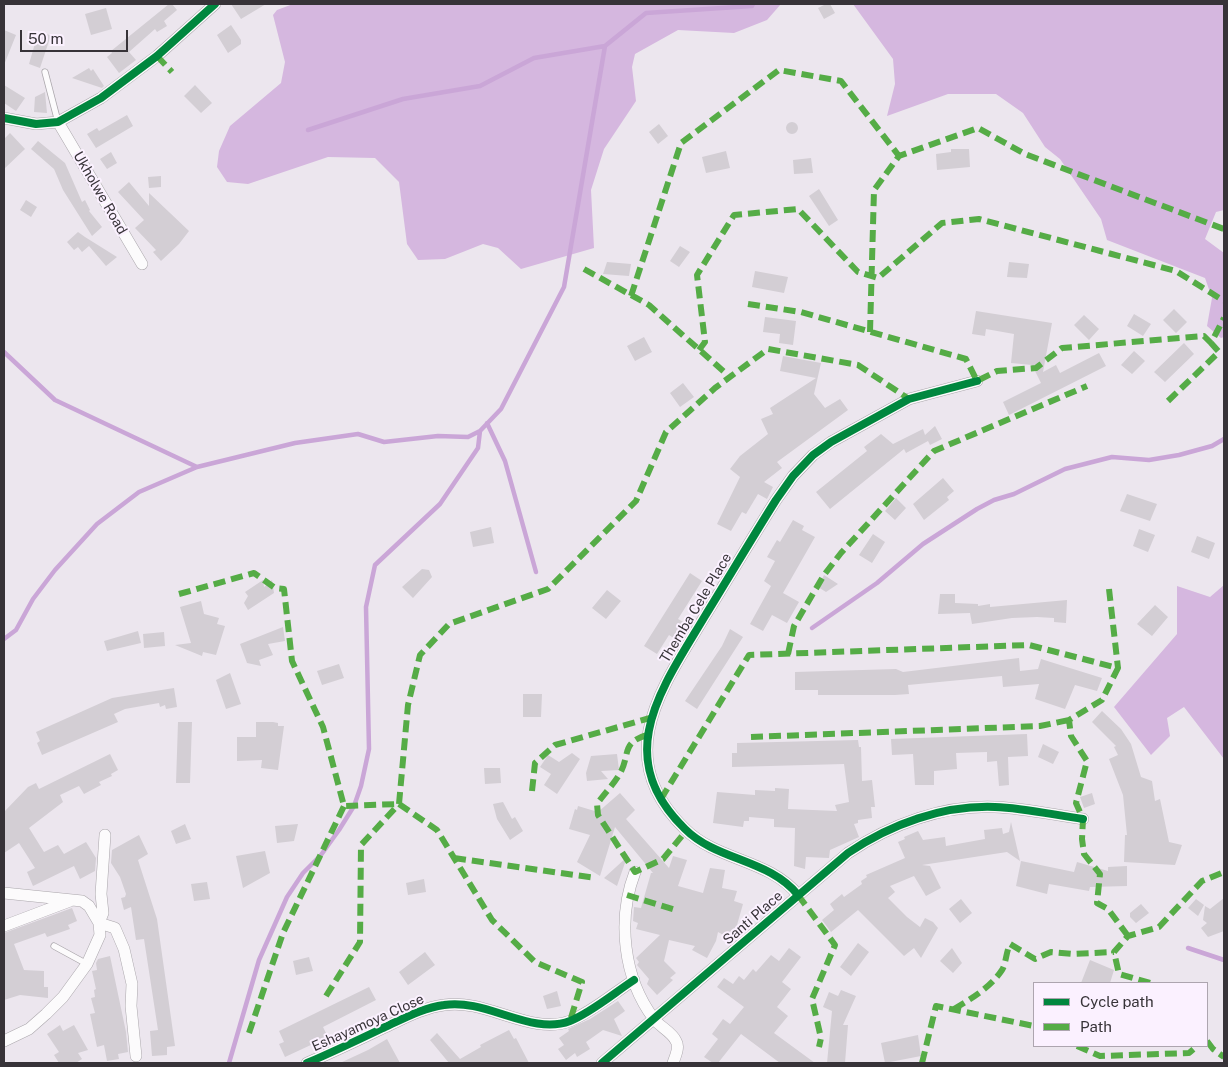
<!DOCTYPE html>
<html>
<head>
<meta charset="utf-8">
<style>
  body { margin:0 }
  #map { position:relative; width:1228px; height:1067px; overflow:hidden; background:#ece6ee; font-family:"Public Sans",sans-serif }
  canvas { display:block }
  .frame { position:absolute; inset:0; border:5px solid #373338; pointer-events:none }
  .legend { position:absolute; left:1033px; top:982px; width:175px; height:65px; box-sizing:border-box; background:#fbf1ff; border:1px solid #ada5af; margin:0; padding:6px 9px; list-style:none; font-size:15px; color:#373338 }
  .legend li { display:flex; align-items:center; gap:10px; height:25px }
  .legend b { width:25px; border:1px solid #ada5af }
  .scale { position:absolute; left:20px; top:30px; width:108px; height:22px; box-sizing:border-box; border:2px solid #373338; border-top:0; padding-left:6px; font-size:15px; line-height:18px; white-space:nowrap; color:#373338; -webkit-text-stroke:4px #fbf1ff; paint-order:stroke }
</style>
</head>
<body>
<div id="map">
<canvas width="1228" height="1067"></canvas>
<div class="frame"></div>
<ul class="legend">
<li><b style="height:6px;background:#00873e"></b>Cycle path</li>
<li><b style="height:6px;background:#55ac46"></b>Path</li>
</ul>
<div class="scale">50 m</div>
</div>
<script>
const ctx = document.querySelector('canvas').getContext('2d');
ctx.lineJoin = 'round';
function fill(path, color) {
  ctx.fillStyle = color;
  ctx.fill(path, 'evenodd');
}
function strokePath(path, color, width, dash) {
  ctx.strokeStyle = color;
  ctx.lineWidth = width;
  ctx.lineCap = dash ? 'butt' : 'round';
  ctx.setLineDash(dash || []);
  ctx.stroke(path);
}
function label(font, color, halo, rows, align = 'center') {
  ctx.font = font + ' "Public Sans",sans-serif';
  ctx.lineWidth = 4;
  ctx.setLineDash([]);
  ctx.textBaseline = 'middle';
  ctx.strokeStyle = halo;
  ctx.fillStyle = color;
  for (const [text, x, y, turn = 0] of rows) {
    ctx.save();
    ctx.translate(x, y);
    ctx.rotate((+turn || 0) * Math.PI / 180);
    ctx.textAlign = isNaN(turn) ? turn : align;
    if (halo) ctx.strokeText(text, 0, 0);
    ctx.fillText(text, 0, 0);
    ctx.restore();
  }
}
fill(new Path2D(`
  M293,4H781L767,20L734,33L678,30L635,54L632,67L636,101L604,149L591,190L594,248L521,269L498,248L483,244L445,259L418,260L407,244L399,182L375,158L328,157L248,184L227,182L217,167L219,151L230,126L281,83L285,62L273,15L277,10Z
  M853,4H1224V210L1216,212L1205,239L1224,253V337L1221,338L1207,326L1212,298L1205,278L1107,240L1101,219L1060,159L1045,147L1023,113L996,94H948L887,116L895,84L893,59Z
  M1224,585V759L1184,707L1167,718L1170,736L1151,755L1114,707L1177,634V586L1210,597Z`), '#d5b7df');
strokePath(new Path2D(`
  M308,130L403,99L480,86L534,58L605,46
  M4,352L55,400L197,467
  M487,423L505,461L536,572
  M812,628L877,583L923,544L977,509L994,500L1014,494L1065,469L1112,457L1149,460L1179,455L1212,446L1224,439
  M4,639L16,630L33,599L55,570L97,524L139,492L197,467L295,443L358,434L384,442L438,436L468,437L480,431L501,409L564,287L605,46L646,13L752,6L753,4
  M1188,948L1224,960
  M229,1063L259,960L287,897L303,873L321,855L339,830L354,806L361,786L369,749L366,607L375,565L440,504L478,448L480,431`), '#caa6d7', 4.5);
fill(new Path2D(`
  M169,4H172L177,10L164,21L167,26L157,32L155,29L129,52L136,60L119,73L107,57L112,53L111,51Z
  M231,4H266L241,19Z
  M826,4H830L835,13L824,19L818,8Z
  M106,8L112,29L91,35L85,14Z
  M231,25L241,40V44L228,53L217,35Z
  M4,30L16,35L4,65Z
  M38,33L51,35L40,68L29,64Z
  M89,68L91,71L93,69L104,86L102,88L72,78Z
  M4,85L25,98L16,111L4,103Z
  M195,85L212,103L201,113L184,96Z
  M45,92L47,113L34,112L35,97Z
  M127,115L133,126L96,148L87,134L97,128L99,131Z
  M786 128a6 6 0 1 1 12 0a6 6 0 1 1-12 0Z
  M659,124L668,136L658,144L649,132Z
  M10,133L25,149L4,169V139Z
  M38,141L65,163L82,202L85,200L90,210L89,211L102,227L92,236L63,190L54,169L31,149Z
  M951,149H969L970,167L937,170L936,154L951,152Z
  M726,151L730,168L706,173L702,157Z
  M111,152L117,163L107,169L100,159Z
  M811,158L813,173L794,174L793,160Z
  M161,176V187L149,188L148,177Z
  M129,182L149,206V193L189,231L179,244L161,261L153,252L156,250L135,228L144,220L118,192Z
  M819,189L838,220L829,226L809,196Z
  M26,200L37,207L31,217L20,210Z
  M78,232L85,237L117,257L106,266L89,246L82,252L78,247L74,250L67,242Z
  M680,246L690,252L679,267L670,261Z
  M607,262L631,264L629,276L603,274Z
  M1009,262L1029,264L1027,278L1007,277Z
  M755,271L788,277L784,293L752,287Z
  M1174,309L1187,322L1176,333L1163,320Z
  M976,311L1052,323L1043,372L1056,365L1060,373L1099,353L1106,366L1009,415L1003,402L1041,383L1032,365L1011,363L1014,334L986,329L985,336L972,334Z
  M1134,314L1151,324L1143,336L1127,326Z
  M1084,315L1099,329L1089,340L1074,325Z
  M765,317L796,321L793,345L779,343L780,334L763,332Z
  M644,337L652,352L635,361L627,346Z
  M1184,343L1194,354L1165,382L1154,372Z
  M1134,351L1145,361L1132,374L1121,365Z
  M783,356L821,363L814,394L825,408L840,399L848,410L777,462L782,468L764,482L773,487L767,499L758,494L746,514L742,512L731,531L717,524L740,477L730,469L740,456L768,434L761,419L773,414L770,408L816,378L780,371Z
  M683,383L694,397L680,407L670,393Z
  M935,426L942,439L930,445L928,441L906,453L904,449L830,509L816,492L867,451L864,447L881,434L893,444L923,429L925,435Z
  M943,478L954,491L947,497L949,500L924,520L913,504Z
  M1127,494L1157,504L1150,521L1120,511Z
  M896,498L906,508L895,520L885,511Z
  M793,520L804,526L802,530L815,537L783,593L799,602L787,623L772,615L763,631L750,624L771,586L764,581L775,561L767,557L777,540L780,542Z
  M491,527L494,543L473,547L470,532Z
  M1139,529L1155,535L1148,552L1133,546Z
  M873,534L885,542L872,563L859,555Z
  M1197,536L1215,543L1209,559L1191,552Z
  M422,569L429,570L432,577L413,598L402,587Z
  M690,573L702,581L678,619L685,623L675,639L669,635L657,654L644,646Z
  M824,575L838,584L826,592L818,587Z
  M263,580L264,587L272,580L274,593L248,610L244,603L248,596L245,592Z
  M607,590L621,601L606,619L592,608Z
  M940,594H955V603L978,604V606L990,604V607L1067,600L1066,623L1054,622V618L1037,617L1012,618L972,624L970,613L938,614Z
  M201,601L204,614L219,618L217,624L225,626L216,655L203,652L202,656L175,645L191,643L180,607Z
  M1155,605L1168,617L1152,636L1137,624Z
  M283,627L285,641L268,644L273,655L259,660L261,666L247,663L240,644Z
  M730,629L743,637L697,709L685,701L722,646Z
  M138,631L141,643L107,651L104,641Z
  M164,632L165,646L144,648L143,634Z
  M1019,658L1020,671L1038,669L1041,659L1102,678L1097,691L1075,685L1065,709L1035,699L1039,684L1003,687L1002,676L908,685L909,694L895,695H818V690H795V672L896,669L903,672Z
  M339,664L344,678L322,685L317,671Z
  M230,673L241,704L226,709L216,680Z
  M174,688L177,707L166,709L165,705L160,707L159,703L125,709L114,714L118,722L42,755L37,743L40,741L36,732L112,698Z
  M523,694H542L541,717H523Z
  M1102,711L1121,729L1131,744L1141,777L1152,781L1155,801L1160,799L1169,842L1182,845L1175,865L1124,862L1125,835H1127L1123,795L1109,759L1118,755L1114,747L1116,746L1092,722Z
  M178,722H192L190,783H176Z
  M256,722H273L278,723V726H284L278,770L261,768L262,760L237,761V737H256Z
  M1027,734L1028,756L1008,757L1009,785L999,786L997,761L987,762V752L956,753L957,769L934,771V785H915L913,754L892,755L891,739Z
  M858,740L859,747H861L862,781L872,780L875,807H871L872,818L858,820V823L854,824L859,837L830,850L829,858L806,857L805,869L794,866L795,828L774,827V819L749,817V821H744L743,827L713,823L717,792L755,795V790L775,791V788L789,789L788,809L837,811L835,805L849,802L844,764L732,767V753H737V743Z
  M1043,744L1059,752L1053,764L1038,757Z
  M572,753L580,759L557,794L544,785L551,774L540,767L548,755L559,762Z
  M110,754L118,770L111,774L112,776L99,782L101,785L84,794L79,786L60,795L63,802L29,828L44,852L58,845L64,854L86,842L96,858L95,871L80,879L74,866L33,886L27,872L35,868L19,843L4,853V812L28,787L36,783L39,789Z
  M617,754L619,770L601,771L608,779L587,781L586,773L591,756Z
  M484,768H500L501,783L485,784Z
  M620,793L635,810L626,819L669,868L673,856L687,860L678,886L703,893L710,868L725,870L722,888L737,891L734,901L743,904L737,925L729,938L718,932L716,941L707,958L692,950L695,946L669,940L664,961L676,973L670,978L673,980L657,995L647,984L649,979L637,965L639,962L636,958L660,935L636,929L638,923L633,921L634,907L641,908L651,873H653L615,827L600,876L577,862L590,835L569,829L575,809L577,810L578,806L598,812Z
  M1092,793L1095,804L1084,808L1080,797Z
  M503,802L512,819L515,817L523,831L510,840L497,819L493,804Z
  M1011,822L1020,861L1007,852L922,865L930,866L941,888L926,896L914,876L890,886L895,892L888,898L907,917L920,927L925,918L933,922L938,928L921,958L914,948L904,956L858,910L831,932L822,920L834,910L830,904L842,894L844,897L862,884L861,881L867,877L866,875L905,858L898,842L905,839L904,837L918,831L923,840L945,837L946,846L985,839L984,830L1002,828L1003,834L1009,832Z
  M185,824L191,839L176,844L171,831Z
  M298,824L294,841L277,843L275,826Z
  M139,835L148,854L138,860L157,919L175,1046L167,1047V1055L152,1056L150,1031L158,1030L144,939L136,940L131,907L124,910L121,898L125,897L126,894L120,877L111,863L112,850Z
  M265,851L270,873L243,888L236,856Z
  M627,857L617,886L604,878Z
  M1021,861L1074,872L1077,862L1108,871V867L1127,866V886L1090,887L1089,891L1049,884L1047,894L1016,886Z
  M424,879L426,892L408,895L406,883Z
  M207,882L210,899L194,901L191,884Z
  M1224,898V931L1208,937L1201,928L1207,923L1203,920L1205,906L1210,909Z
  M961,899L972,913L960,923L949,909Z
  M1196,899L1204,905L1198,916L1188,908Z
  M1141,904L1149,913L1136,923L1130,917V913Z
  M72,908L77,921L68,925L70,929L47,937L45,933L14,944L24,970L44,971V987H48V998L20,995L4,1000V933Z
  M858,943L869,952L851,976L840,967Z
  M789,948L801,957L782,982L791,989L777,1007L788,1016L774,1033L815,1063H780L741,1034L718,1063H713L704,1057L718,1039L712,1034L723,1019L730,1024L744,1007L717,987L724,978L733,984L739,976L744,980L753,969L756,972L771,955L779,961Z
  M952,948L962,963L953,973L940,961Z
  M425,952L435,965L408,985L399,972Z
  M110,956L126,1032L128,1052L118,1054L119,1059L107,1061L104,1045L97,1047L90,1014L95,1013L91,998L95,997L94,990L96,989L92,971L97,970L96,963L98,959Z
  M309,957L313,971L296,975L293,961Z
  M1090,960L1114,970L1110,983H1081Z
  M369,987L376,1000L323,1027L328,1037L285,1057L279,1044L284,1042L279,1031Z
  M841,990L856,996L843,1025H848L845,1063H827L832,1011L823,1007L829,992L838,996Z
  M557,991L561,1006L547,1009L543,996Z
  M618,1001L625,1011L614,1019L622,1036L603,1030L586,1042L590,1049L577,1057L575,1053L566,1060L558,1049L564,1045L559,1038L569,1031L568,1029L590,1019Z
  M60,1025L63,1031L74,1025L88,1050L78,1053L82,1059L76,1063H59L54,1055L59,1052L47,1034Z
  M509,1030L514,1039L516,1038L529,1063H449L430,1040L437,1033L460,1059L481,1047L480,1045Z
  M918,1035L921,1056L885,1063L881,1043Z
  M387,1039L400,1063H340L368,1050Z`), '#d3ced4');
const lane = new Path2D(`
  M45,72L58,122
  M54,946L87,964`);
const street = new Path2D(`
  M4,118L36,124L58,122L101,98L157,56L215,4
  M58,122L142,264
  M635,872C617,919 623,978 654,1019C660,1027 672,1032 676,1041C680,1047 675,1057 673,1063
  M4,893L82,901L89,906L99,923
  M798,895C769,859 717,861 685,829C610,756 662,688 705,616C729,577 752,538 776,500L793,476L813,455L831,442L909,399L977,381
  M99,923L115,928L124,949L132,984L131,1006L136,1056
  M4,926L70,901
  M4,1041L29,1029L46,1014L63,997L87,964L100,935L99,923L103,913L101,894L105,835
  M307,1063C333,1052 358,1040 383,1028C403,1019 422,1008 444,1005C486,998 531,1036 570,1021C592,1012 614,993 634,980
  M602,1063L848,853C891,824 943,805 995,807C1024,808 1054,815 1083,819`);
strokePath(lane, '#aaa6ab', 7);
strokePath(street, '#aaa6ab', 12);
strokePath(lane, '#fcfbfc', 5.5);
strokePath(street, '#fcfbfc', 11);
strokePath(new Path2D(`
  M157,56L172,72
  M584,269L649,305L731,378
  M631,296L681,143L779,70L841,81L899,156
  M748,304L801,312L966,359L977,381L997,371L1036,368L1062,348L1204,336L1211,343
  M870,332L874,190L899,156L978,128L1025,154L1224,229
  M699,350L705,342L697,275L734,215L798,209L858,272L878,278L942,223L979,219L1176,271L1224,301
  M1168,401L1219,352L1211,343L1224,318
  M1109,589L1118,668
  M179,594L254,573L275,588L284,589L292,661L323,727L344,806L399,804
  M788,654L794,626L824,575L841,553L934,451L1087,386
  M647,735C620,743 631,756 619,775C613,785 604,794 597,804L598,815L635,872L663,859L686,831
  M751,737L1040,726L1069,720
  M532,791L535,763L555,745L650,718
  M661,799L749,655L1029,645L1118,668L1102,700L1069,720L1071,736L1087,761L1076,803L1083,819L1082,839L1084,854L1100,874L1097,903L1108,909L1128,936
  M399,804L408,705L420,655L449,624L548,589L636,501L666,432L715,388L768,349L858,365L909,399
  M399,804L437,830L492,920L535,962L582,982L570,1021
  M454,858L596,878
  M627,895L676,910
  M798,895L835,945L812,999L821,1038L819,1047
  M1150,983L1119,974L1114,952L1128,936L1159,927L1202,881L1224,872
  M326,996L360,942L361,845L399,804
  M954,1009C972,998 990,988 1002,970C1006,964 1006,952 1010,944L1035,959L1051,952L1073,954L1114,952
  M249,1033L283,933L344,806
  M1207,1041L1213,1049L1224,1057
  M1077,1046L1100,1056L1189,1053L1197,1046
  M922,1063L936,1006L1034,1026`), '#55ac46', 6, [12, 6]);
strokePath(new Path2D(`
  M4,118L36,124L58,122L101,98L157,56L215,4
  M798,895C769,859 717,861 685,829C610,756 662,688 705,616C729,577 752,538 776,500L793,476L813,455L831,442L909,399L977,381
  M307,1063C333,1052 358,1040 383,1028C403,1019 422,1008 444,1005C486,998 531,1036 570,1021C592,1012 614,993 634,980
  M602,1063L848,853C891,824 943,805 995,807C1024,808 1054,815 1083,819`), '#00873e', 8);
label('14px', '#373338', '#fbf1ff', [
  ["Ukholwe Road",100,193,60],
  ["Themba Cele Place",696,608,-59],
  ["Santi Place",753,918,-41],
  ["Eshayamoya Close",368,1023,-24]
]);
</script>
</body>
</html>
